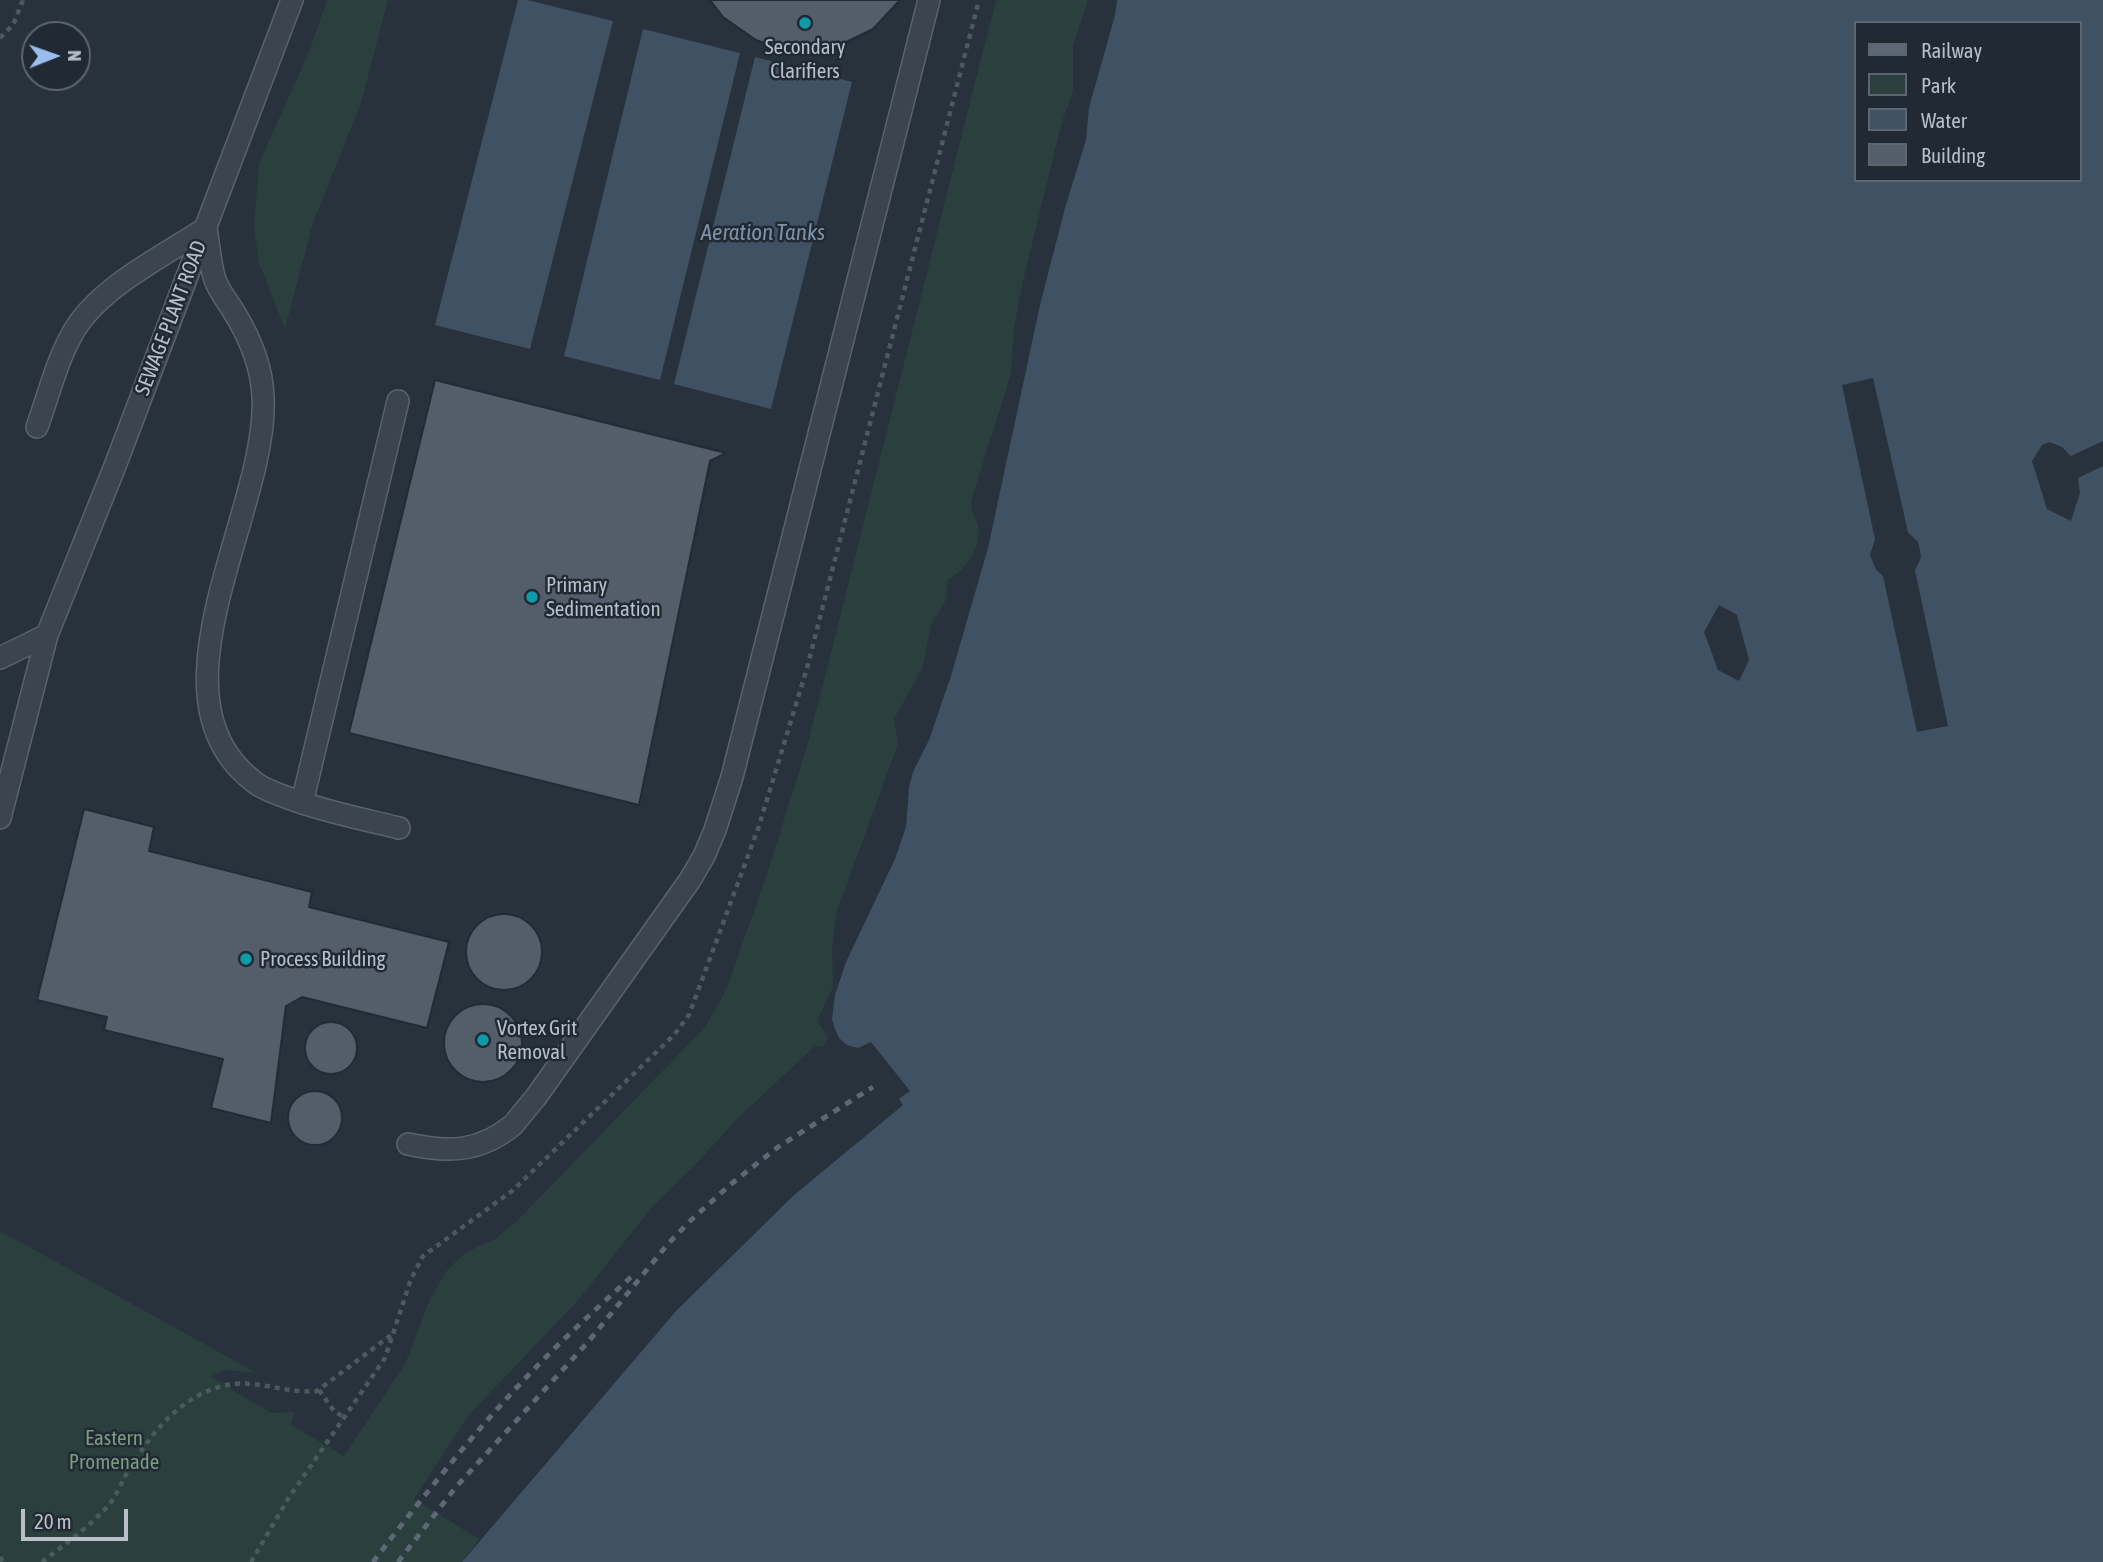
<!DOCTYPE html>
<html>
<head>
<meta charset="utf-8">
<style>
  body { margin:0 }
  #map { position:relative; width:2103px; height:1562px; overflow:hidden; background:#28323d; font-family:"Asap Condensed",sans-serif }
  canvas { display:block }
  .legend { position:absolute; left:1854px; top:21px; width:228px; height:161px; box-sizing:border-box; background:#212932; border:2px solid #5d656e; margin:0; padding:9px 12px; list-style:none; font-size:21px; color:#b8bfc8 }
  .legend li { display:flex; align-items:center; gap:14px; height:35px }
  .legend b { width:35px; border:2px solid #5d656e }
  .north { position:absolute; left:21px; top:21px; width:70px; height:70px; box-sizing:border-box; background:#212932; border:2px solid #5d656e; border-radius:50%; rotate:89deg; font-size:19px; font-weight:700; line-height:28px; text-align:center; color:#b8bfc8 }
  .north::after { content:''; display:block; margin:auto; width:24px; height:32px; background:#99bdec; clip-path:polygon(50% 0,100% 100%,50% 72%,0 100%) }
  .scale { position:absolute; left:21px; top:1509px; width:107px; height:32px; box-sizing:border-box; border:4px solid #b8bfc8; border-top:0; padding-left:9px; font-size:21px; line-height:24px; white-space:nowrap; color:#b8bfc8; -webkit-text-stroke:5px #212932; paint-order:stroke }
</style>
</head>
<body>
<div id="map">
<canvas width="2103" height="1562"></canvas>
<ul class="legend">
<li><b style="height:9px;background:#5e6874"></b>Railway</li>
<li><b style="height:19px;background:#2b3f3f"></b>Park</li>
<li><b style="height:19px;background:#405164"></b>Water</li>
<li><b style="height:19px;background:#545d6a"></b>Building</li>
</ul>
<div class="north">N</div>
<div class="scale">20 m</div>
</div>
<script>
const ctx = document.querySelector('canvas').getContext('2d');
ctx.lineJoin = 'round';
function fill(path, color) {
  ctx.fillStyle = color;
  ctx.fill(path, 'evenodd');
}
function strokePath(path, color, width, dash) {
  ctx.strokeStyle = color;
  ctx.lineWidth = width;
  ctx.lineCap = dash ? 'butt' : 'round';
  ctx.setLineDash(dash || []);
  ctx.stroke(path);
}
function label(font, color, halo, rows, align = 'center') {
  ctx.font = font + ' "Asap Condensed",sans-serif';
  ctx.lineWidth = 5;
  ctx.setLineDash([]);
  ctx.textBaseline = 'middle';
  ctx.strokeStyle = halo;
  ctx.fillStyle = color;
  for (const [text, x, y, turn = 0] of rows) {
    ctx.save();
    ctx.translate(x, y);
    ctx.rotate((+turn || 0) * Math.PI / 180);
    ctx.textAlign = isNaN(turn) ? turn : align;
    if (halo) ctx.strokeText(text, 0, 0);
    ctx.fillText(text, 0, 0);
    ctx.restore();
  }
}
fill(new Path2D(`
  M327,0H388L361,103L313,223L285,329L259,263L254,226L259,163L309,52Z
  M996,0H1088L1073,46V91L1061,125L1023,281L1014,328L1011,374L971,501C971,513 974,513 977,523C984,545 966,570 948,580L946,600L931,625L922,669L894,719L898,744L837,911L832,948L833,987L817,1021L828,1037L824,1046L814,1047L737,1119L698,1162L652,1207L581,1297L468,1416L414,1499L479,1539L462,1562H0V1231L257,1373L224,1370L211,1377L271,1413L294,1412L291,1425L344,1456L405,1364L430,1299L448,1269L465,1253L495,1239L518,1220L706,1026L726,990L767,874L808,743Z`), '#2b3f3f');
fill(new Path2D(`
  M518,0H527L613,21L530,349L435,325Z
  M1117,0H2103V1562H462L676,1311L793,1196L903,1105L899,1099L910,1091L871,1042L858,1048L847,1045L839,1038L835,1029L832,1019L835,995L846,962L895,859L906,827L909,787L913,772L929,740L951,676L988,548L1040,305L1065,208L1086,140L1089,108L1115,15ZM1856,23H2080V180H1856Z
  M643,29L740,53L660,380L564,356Z
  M755,57L852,82L771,409L674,384Z`), '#405164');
fill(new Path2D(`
  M1873,378L1908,532L1918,542L1920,550L1921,558L1915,570L1948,726L1917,732L1883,576L1876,570L1870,555L1875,539L1842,385Z
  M2103,441V466L2078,478L2080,493L2071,521L2047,509L2032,461L2042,445L2049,442L2062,447L2071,456Z
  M1719,605L1737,615L1749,660L1739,681L1718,670L1704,632Z`), '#28323d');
const building = new Path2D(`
  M710,0H709H900L873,29L836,47L816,51L775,47L756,40L723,17Z
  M435,380L726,453L710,461L639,805L349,733Z
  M84,809L154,827L149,851L312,892L309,907L449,942L427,1028L302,997L286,1006L271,1123L211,1108L223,1059L104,1030L107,1017L37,1000Z
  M466 952a38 38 0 1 1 76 0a38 38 0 1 1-76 0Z
  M444 1043a39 39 0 1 1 78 0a39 39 0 1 1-78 0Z
  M305 1048a26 26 0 1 1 52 0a26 26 0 1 1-52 0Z
  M288 1118a27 27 0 1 1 54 0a27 27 0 1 1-54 0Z`);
fill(building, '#545d6a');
strokePath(building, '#232b34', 2);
const lane = new Path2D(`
  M37,427C49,394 58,355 77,326C104,285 165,255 206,228C209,245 210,264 215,280C219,291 228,302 234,312C250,338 262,366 263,397C269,511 139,699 257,784C267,791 281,795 291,799C326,812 363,819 399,828
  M0,658L47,635
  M302,803L398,401
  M0,818L47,635L115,466L292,0
  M408,1144C449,1153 480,1152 513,1125L536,1097L690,880L704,856L715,830L732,777L929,0`);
strokePath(lane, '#5a626b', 24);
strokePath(new Path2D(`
  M0,38L13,25L23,0
  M319,1390L334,1411L345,1418
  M0,1557L3,1562
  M42,1562C65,1544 88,1528 107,1507C117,1496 121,1482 129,1470C151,1433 182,1394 227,1385C256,1379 287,1394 317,1391L395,1332
  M251,1562L288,1499L385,1358L411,1279L423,1256L512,1191L674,1035L689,1015L759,826L807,668L979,0`), '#4a5b5d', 4.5, [5, 5]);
strokePath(lane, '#3c444d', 21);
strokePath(new Path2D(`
  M373,1562C428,1490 485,1418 549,1354C576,1327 604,1302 631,1277
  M398,1562L456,1487L588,1342L667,1245L690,1221L731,1184L778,1147L873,1087`), '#5e6874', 5, [7, 7]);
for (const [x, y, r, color] of [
  [805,23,7,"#0f9aa8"],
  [532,597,7,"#0f9aa8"],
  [246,959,7,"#0f9aa8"],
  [483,1040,7,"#0f9aa8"]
]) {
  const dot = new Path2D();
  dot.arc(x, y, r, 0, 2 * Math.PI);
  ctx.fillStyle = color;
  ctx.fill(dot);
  strokePath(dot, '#212932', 2.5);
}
label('21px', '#b8bfc8', '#212932', [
  ["Secondary",805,47,"center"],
  ["Clarifiers",805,71,"center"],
  ["Primary",546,585],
  ["Sedimentation",546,609],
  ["Process Building",260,959],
  ["Vortex Grit",497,1028],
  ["Removal",497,1052]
], 'left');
label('21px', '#b8bfc8', '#212932', [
  ["SEWAGE PLANT ROAD",171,318,-69]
]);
label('21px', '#799b7f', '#212932', [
  ["Eastern",114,1438],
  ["Promenade",114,1462]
]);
label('italic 23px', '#7c91a8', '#212932', [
  ["Aeration Tanks",763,233]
]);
</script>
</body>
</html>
